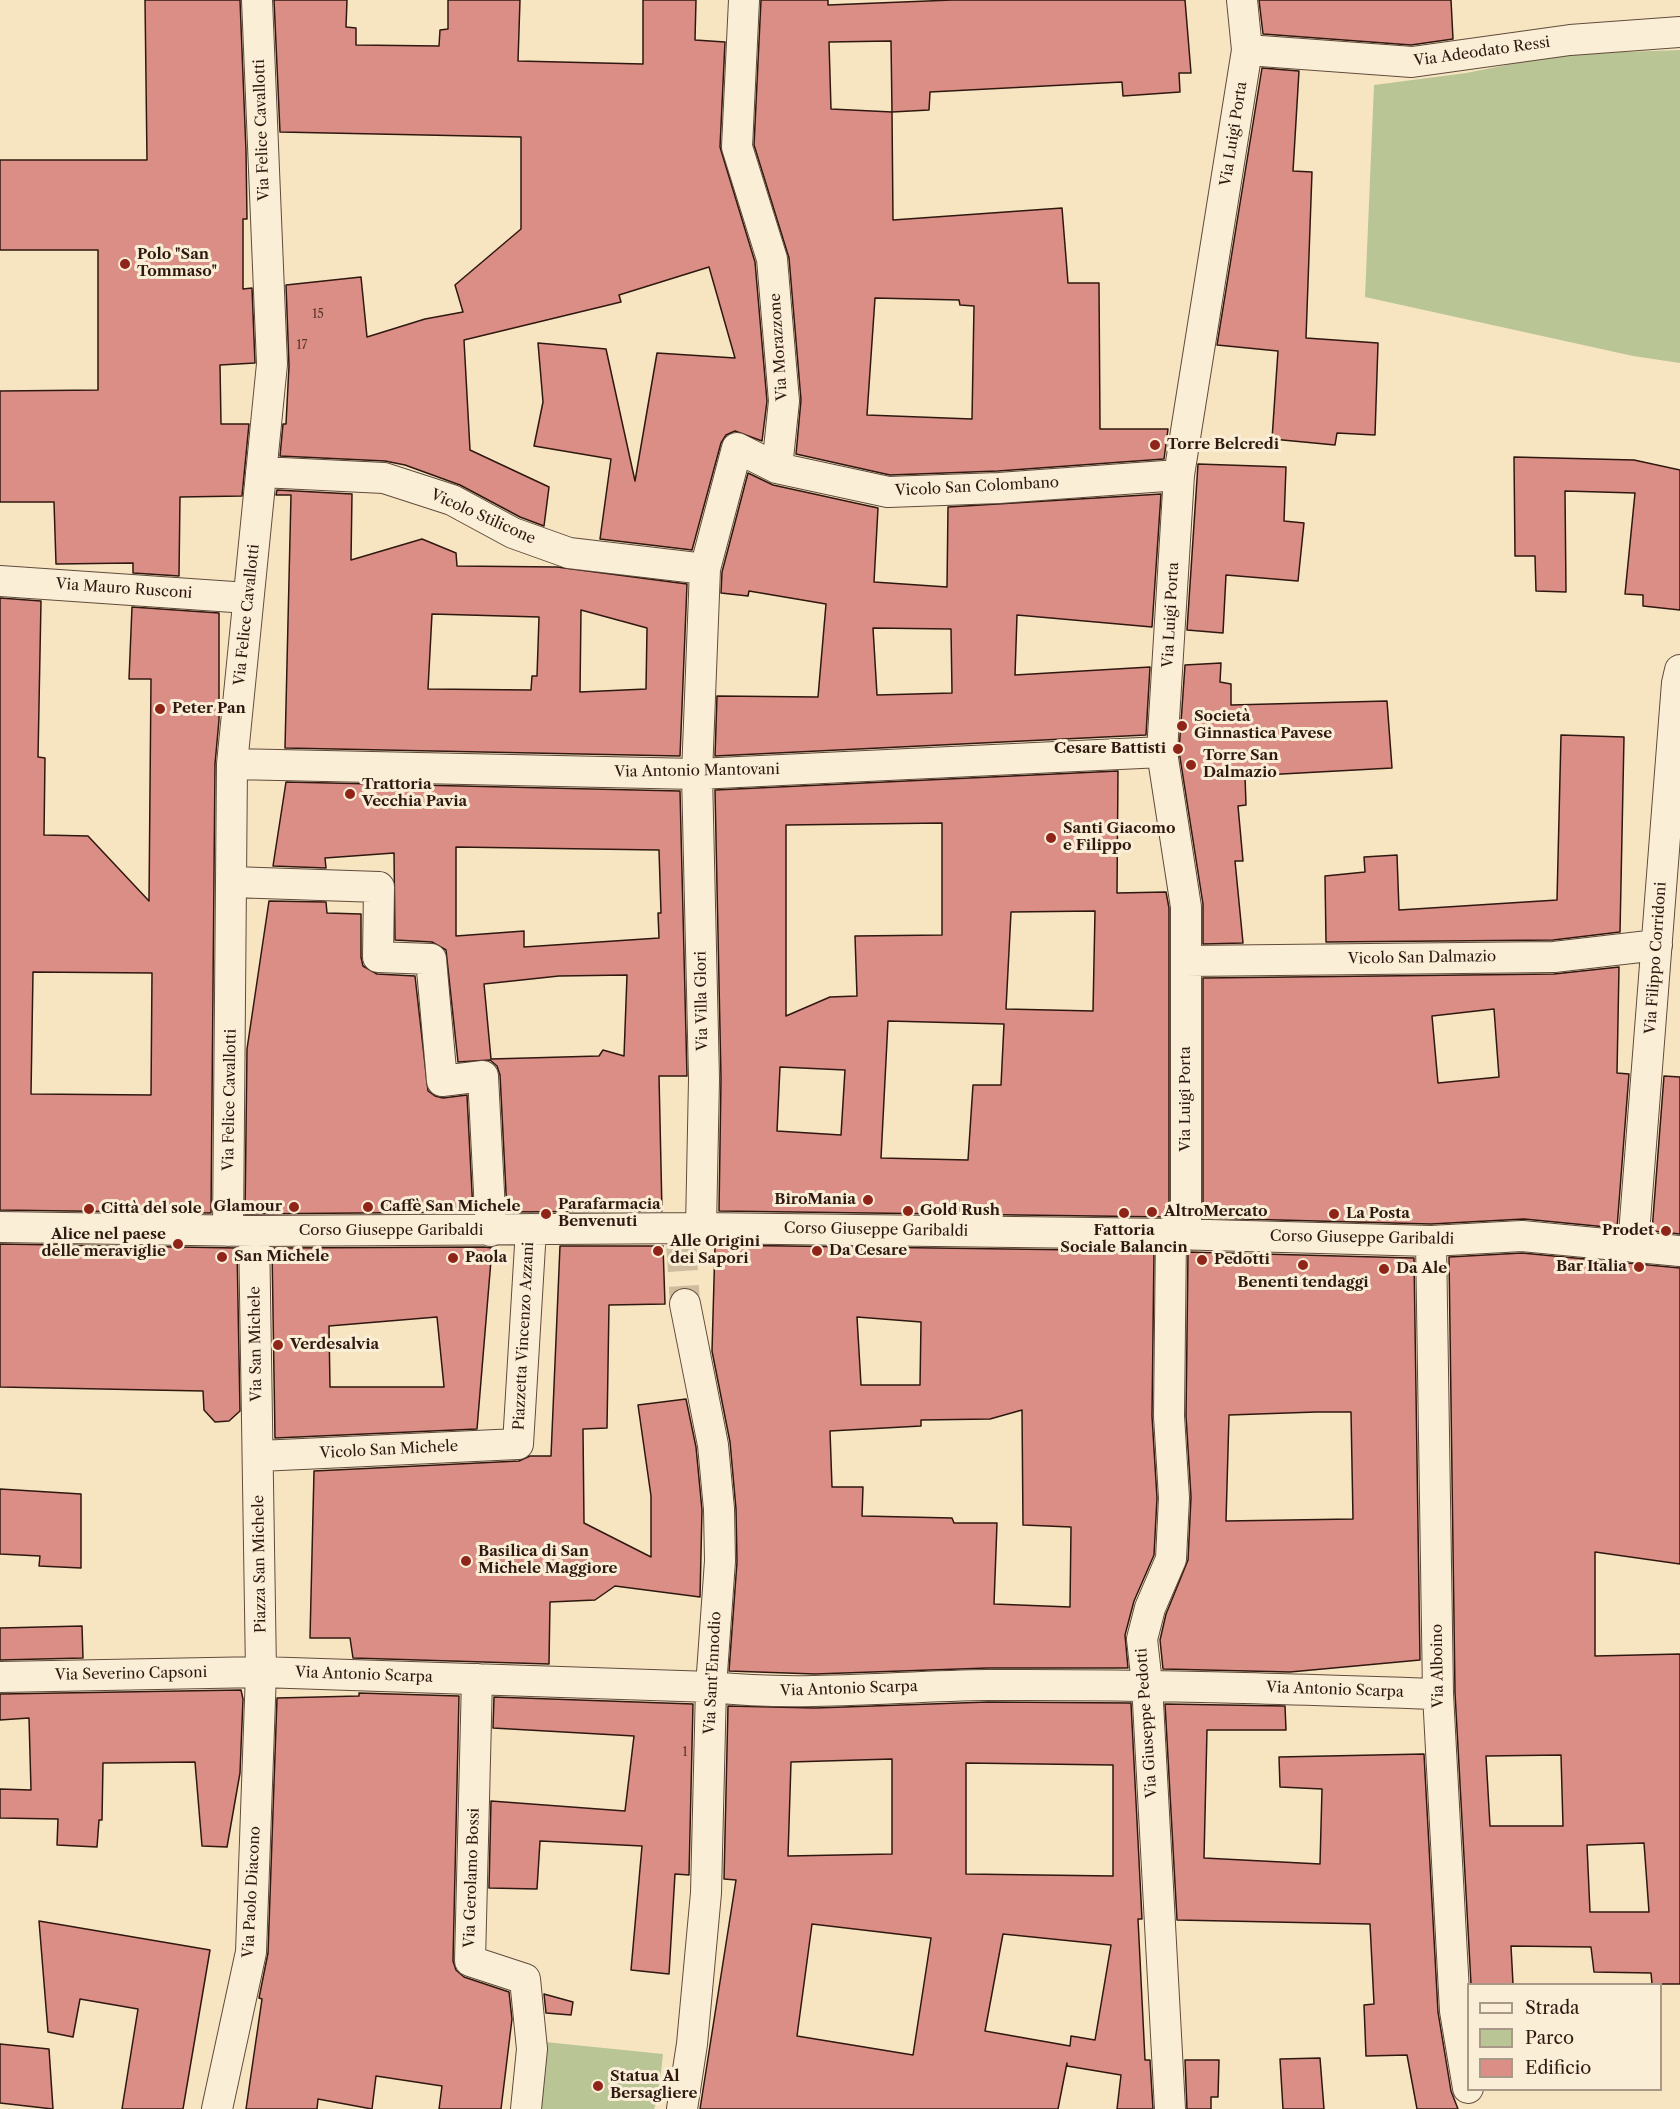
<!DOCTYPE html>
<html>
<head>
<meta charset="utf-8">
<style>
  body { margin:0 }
  #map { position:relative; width:1680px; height:2109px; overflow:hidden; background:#f7e5c2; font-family:"Libre Caslon Text",serif }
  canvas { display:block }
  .legend { position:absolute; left:1467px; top:1983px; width:195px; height:108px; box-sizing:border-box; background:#faeed7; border:2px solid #a99887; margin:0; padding:8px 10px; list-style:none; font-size:18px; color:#2f180f }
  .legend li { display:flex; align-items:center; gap:12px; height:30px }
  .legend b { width:30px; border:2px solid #a99887 }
</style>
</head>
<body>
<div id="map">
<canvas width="1680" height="2109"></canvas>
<ul class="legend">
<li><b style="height:8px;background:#faeed7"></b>Strada</li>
<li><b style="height:16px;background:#bac595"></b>Parco</li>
<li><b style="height:16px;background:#db8e86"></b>Edificio</li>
</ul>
</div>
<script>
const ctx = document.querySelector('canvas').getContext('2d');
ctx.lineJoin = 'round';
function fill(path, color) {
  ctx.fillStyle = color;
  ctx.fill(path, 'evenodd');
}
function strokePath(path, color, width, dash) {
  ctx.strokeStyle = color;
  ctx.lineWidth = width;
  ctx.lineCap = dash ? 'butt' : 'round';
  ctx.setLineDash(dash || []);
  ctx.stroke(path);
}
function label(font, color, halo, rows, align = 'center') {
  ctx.font = font + ' "Libre Caslon Text",serif';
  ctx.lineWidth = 6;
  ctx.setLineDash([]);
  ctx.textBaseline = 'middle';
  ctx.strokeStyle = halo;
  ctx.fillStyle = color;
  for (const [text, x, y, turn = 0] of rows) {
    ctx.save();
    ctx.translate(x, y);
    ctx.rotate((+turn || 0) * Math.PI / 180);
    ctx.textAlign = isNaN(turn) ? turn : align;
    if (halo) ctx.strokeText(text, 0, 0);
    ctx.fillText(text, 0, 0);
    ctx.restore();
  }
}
fill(new Path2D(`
  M1680,50V363L1633,356L1365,297L1374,85L1466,73L1563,54Z
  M545,2042L663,2054L658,2099L654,2109H539Z`), '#bac595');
const building = new Path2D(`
  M145,0H240L246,151L247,219H243V289L252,288L255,363L220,365L221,424H249L242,496L180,497L179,576L133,573V563L56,564L54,502H0V391L98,390V250H0V160H147Z
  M274,0H347L346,27L356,28V45L439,46L440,30L448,29V0H520L518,61L643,64V0H696L695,40L725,42L720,147L755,262L767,401L762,441L735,431L726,435L721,443L692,550L600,539L611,459L534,446L543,402L538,343L606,349L635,481L657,353L735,358L709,267L619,295L621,302L464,340L470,450L549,487L544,526L520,517L460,485L405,465L385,461L280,456L283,424H286L289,366L286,285L361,277L367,337L425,319L463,312L455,285L521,229V137L280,132Z
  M761,0H828V5L952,0H1185L1191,73H1179L1180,92L1123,96L1122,82L930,92L929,110L892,112L893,220L1062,208L1068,283H1099L1100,429H1168L1164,459L998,471L890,475L796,454L801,400L789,258L754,145ZM891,41L892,112L831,109L829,42ZM875,298L959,300L960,305L974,306L972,419L867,415Z
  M1259,0H1451L1453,39L1411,45L1263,34Z
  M1262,68L1299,71L1293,171L1312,172L1306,338L1378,343L1375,435L1337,433L1335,445L1272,439L1278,351L1217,345Z
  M1514,457L1634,460L1680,470V610L1643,606V595L1625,594L1635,493L1565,491L1566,592L1536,591L1535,556H1515Z
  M1198,464L1286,467L1284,521L1304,523L1298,581L1226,575L1223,633L1187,630Z
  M748,473L773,485L878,508L874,582L947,587L948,507L1161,494L1152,627L1017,615L1015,675L1150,667L1146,735L715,756L717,696L818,697L826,604L749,591L748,596L721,593L722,572ZM873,628L951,629L952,693L877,695Z
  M277,490L352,494L351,560L422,539L456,553L457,566L557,567L687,584L680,756L285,748L291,495H276ZM581,610L647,628L646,689L580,692ZM432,614L539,617L537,676H532L531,690L428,689Z
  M0,598L41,601L38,757L45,758L44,835L88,836L149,901L151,679H129L132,607L219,613V720L215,764L211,1213L0,1210ZM33,972L152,973L151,1095L31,1094Z
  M1221,663L1220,682L1231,684V705L1387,701L1392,768L1245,776L1246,805L1238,806L1243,861H1235L1243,943L1203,944V904L1179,751L1185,665Z
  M1561,735L1624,737L1620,932L1553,940L1326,942L1325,876L1365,872L1364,857L1397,855L1399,910L1557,900Z
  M1118,771L1117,893L1166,892L1169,908V1217L719,1211L721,1079L715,790ZM942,823V935L855,936L857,996L830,997L786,1016V825ZM1095,911L1093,1011L1006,1009L1011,912ZM888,1021L1004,1024L1001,1085H973L968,1160L881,1158ZM780,1067L845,1070L841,1135L777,1131Z
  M286,782L680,791L687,1076H659L662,1211L507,1212L500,1075L497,1066L490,1060L458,1062L446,950L432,942L395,940L394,853L325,858L326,868L273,866ZM456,847L659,850L661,913H658L659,938L524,947V931L456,936ZM627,975L624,1056L603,1050L599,1056L491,1059L484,984L559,976Z
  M269,901L326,902L327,913L361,914V957L363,966L377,974L415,976L428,1091L435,1096L443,1098L467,1095L473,1212L245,1214L247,1049Z
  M1619,967L1617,1073L1629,1074L1617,1228L1524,1219L1431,1224L1203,1218V978L1554,974ZM1494,1009L1499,1077L1438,1083L1432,1016Z
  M1664,1076L1680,1077V1234L1652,1231Z
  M0,1244L237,1248L240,1411L229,1421L215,1422L204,1410L203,1391L0,1387Z
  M715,1245L1154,1251L1152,1416L1157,1498L1154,1555L1134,1601L1125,1635L1128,1668H988L815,1674L729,1671L737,1562L736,1509L730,1442L712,1351ZM857,1317L921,1322L920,1385H861ZM1022,1410L1023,1525L1071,1527L1070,1607L994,1604L997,1523H954L952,1518L862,1516L863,1487H832L830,1431L921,1426V1420L990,1419Z
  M560,1246H663L665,1304L609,1305L607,1428L583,1429L584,1523L651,1557V1496L638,1405L686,1399L696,1447L702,1510L700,1597L615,1586L595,1600L550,1602L549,1664L353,1658L350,1638H310L314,1471L519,1461L530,1456H551Z
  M484,1247L492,1248L477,1429L275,1438L272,1248ZM437,1317L444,1387H330L329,1326Z
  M1188,1252L1414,1258L1420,1660L1290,1672L1163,1669L1160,1640L1166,1614L1188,1560L1191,1497L1186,1416ZM1316,1412H1351L1353,1519L1226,1521L1229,1415Z
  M1522,1253L1680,1268V1564L1595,1552V1656L1680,1654V1984H1652L1651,1973L1594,1972L1591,1947L1511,1946L1513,1984H1471L1455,1693L1449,1257ZM1561,1755L1563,1826H1490L1486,1756ZM1644,1843L1649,1912H1590L1587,1845Z
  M0,1489L81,1494V1568L39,1566L40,1556L0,1554Z
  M82,1626L83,1658L0,1660V1628Z
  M241,1690L243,1699L240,1773L227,1847L202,1846L195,1762L103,1763L102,1820H99L97,1847L57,1845L58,1819L0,1818V1789L31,1790L29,1718L0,1720V1694Z
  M359,1693L459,1696L453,1961L456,1970L464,1977L509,1992L512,2019L501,2109H439L442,2086L376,2076L372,2109L318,2099L317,2109H246L262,1999L259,1998L268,1953L277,1698L359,1696Z
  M494,1697L693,1704L689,1875L675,1874L669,1974L631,1970L642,1846L540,1841L537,1889L489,1888L491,1801L625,1811L634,1736L493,1728Z
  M988,1702L1131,1703L1142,1919H1138L1145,2060H1150L1153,2109H1117L1121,2075L1067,2066V2063L1058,2109H700L736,1880L724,1879L728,1706L815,1708ZM892,1759V1854L788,1856L791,1762ZM966,1763L1113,1765V1876L966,1874ZM812,1924L931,1938L913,2055L797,2036ZM1003,1934L1111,1945L1095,2040L1071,2036L1070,2046L985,2031Z
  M1165,1704L1285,1706L1286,1730H1207L1204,1858L1320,1864L1322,1789L1280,1787L1279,1757L1424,1754L1438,2012L1451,2091L1458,2109H1417L1407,2055L1366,2056L1364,2005L1374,2004L1370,1924L1177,1920Z
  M39,1921L210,1950L183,2109H122L138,2009L80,1999L73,2037L48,2032Z
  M544,1994L573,2002L571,2015L546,2013Z
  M0,2044L49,2049L53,2109L0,2103Z
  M1320,2058L1324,2109H1283L1280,2059Z
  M1185,2060H1219L1218,2097H1211V2109H1187Z`);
fill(building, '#db8e86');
strokePath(building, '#2f180f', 1.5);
strokePath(new Path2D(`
  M681,1241L685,1304`), '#cfbc9e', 30, [30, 15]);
const street = new Path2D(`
  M1247,50L1412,62L1570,40L1680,32
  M777,468L888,492L999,488L1179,475
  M261,472L384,478L452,500L513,533L569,553L705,569
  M0,581L248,598
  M232,764L697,774L1162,752
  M232,882L379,887L378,957L431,959L442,1081L483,1076L491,1231
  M1186,961L1554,957L1657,945
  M0,1227L254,1231L701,1228L1171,1234L1431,1241L1522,1236L1680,1251
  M701,1228L704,1079L697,774L705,569L737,448L777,468L784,401L772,259L737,147L744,0
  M228,1231L232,764L272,364L257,0
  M1186,1235V907L1162,752L1179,475L1247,50L1242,0
  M1431,1241L1438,1694L1455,2011L1468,2088
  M1633,1247L1677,683L1680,670
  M259,1456L518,1444L531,1229
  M0,1677L261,1672L711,1687C803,1697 896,1686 988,1685C1138,1684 1288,1689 1438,1694
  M477,1679L470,1961L525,1979L532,2049L526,2109
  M217,2109L251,1952L261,1672L254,1231
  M682,2109L692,2044L706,1893L711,1687L720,1561L719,1509L713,1445L685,1304
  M1170,2109L1147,1684L1142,1639L1150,1608L1171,1559L1174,1498L1169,1416L1171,1234`);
strokePath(street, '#614b3c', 32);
strokePath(street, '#faeed7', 30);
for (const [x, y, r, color] of [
  [125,264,6,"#8f2418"],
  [1155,445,6,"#8f2418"],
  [160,709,6,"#8f2418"],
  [1182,726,6,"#8f2418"],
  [1178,749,6,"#8f2418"],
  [1191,765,6,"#8f2418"],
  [350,794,6,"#8f2418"],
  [1051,838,6,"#8f2418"],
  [868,1200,6,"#8f2418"],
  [294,1207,6,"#8f2418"],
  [368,1207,6,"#8f2418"],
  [89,1209,6,"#8f2418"],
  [908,1211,6,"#8f2418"],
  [1152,1212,6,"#8f2418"],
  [1124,1213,6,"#8f2418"],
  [546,1214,6,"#8f2418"],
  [1334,1214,6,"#8f2418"],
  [1666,1231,6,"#8f2418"],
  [178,1244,6,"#8f2418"],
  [658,1251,6,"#8f2418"],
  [817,1251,6,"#8f2418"],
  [222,1257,6,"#8f2418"],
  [453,1258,6,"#8f2418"],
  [1202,1260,6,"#8f2418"],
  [1303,1265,6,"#8f2418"],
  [1639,1267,6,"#8f2418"],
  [1384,1269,6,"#8f2418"],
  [278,1345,6,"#8f2418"],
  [466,1561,6,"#8f2418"],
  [598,2086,6,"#8f2418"]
]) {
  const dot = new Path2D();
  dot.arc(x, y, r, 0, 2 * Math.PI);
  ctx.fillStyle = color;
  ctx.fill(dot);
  strokePath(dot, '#faeed7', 2);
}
label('12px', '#5a362d', null, [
  ["15",318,315],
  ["17",302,346],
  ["1",685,1753]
]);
label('15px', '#2f180f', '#faeed7', [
  ["Via Adeodato Ressi",1482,52,-8],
  ["Via Felice Cavallotti",262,130,-92],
  ["Via Luigi Porta",1234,134,-81],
  ["Via Morazzone",779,347,-94],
  ["Vicolo San Colombano",977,487,-3],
  ["Vicolo Stilicone",483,517,24],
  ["Via Mauro Rusconi",124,589,4],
  ["Via Felice Cavallotti",247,615,-84],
  ["Via Luigi Porta",1171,615,-87],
  ["Via Antonio Mantovani",697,771,-1],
  ["Vicolo San Dalmazio",1422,958,-1],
  ["Via Filippo Corridoni",1656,958,-86],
  ["Via Villa Glori",702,1001,-91],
  ["Via Luigi Porta",1186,1099,-90],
  ["Via Felice Cavallotti",230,1100,-89],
  ["Corso Giuseppe Garibaldi",876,1230,1],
  ["Corso Giuseppe Garibaldi",391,1231],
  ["Corso Giuseppe Garibaldi",1362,1238,1],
  ["Piazzetta Vincenzo Azzani",524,1336,-87],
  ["Via San Michele",256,1344,-91],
  ["Vicolo San Michele",389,1450,-3],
  ["Piazza San Michele",260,1564,-91],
  ["Via Alboino",1438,1666,-91],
  ["Via Sant'Ennodio",713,1673,-87],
  ["Via Severino Capsoni",131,1674,-1],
  ["Via Antonio Scarpa",364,1675,2],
  ["Via Antonio Scarpa",849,1689,-2],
  ["Via Antonio Scarpa",1335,1690,2],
  ["Via Giuseppe Pedotti",1147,1723,-94],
  ["Via Gerolamo Bossi",472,1878,-88],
  ["Via Paolo Diacono",252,1892,-87]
]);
label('bold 15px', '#2f180f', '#faeed7', [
  ["Polo \"San",137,255],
  ["Tommaso\"",137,272],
  ["Torre Belcredi",1167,445],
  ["Peter Pan",172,709],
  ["Società",1194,717],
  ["Ginnastica Pavese",1194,734],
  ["Cesare Battisti",1166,749,"right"],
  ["Torre San",1203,756],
  ["Dalmazio",1203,773],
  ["Trattoria",362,785],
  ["Vecchia Pavia",362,802],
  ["Santi Giacomo",1063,829],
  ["e Filippo",1063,846],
  ["BiroMania",856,1200,"right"],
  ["Parafarmacia",558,1205],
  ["Benvenuti",558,1222],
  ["Glamour",282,1207,"right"],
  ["Caffè San Michele",380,1207],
  ["Città del sole",101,1209],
  ["Gold Rush",920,1211],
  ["AltroMercato",1164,1212],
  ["La Posta",1346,1214],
  ["Fattoria",1124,1231,"center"],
  ["Sociale Balancin",1124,1248,"center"],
  ["Prodet",1654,1231,"right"],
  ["Alice nel paese",166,1235,"right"],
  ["delle meraviglie",166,1252,"right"],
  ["Alle Origini",670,1242],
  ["dei Sapori",670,1259],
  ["Da Cesare",829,1251],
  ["San Michele",234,1257],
  ["Paola",465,1258],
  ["Pedotti",1214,1260],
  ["Bar Italia",1627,1267,"right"],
  ["Da Ale",1396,1269],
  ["Benenti tendaggi",1303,1283,"center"],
  ["Verdesalvia",290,1345],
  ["Basilica di San",478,1552],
  ["Michele Maggiore",478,1569],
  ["Statua Al",610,2077],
  ["Bersagliere",610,2094]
], 'left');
</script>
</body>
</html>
